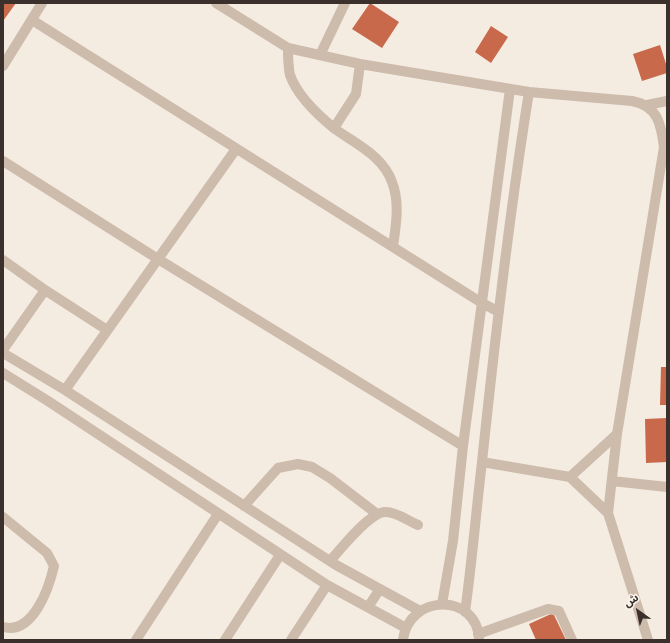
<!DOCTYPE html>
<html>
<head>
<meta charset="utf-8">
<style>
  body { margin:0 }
  #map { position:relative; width:670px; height:643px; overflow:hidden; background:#f4ebe1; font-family:Roboto,"Noto Sans Arabic",sans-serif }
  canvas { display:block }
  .frame { position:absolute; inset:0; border:4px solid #3b302b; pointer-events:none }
  .north { position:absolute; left:618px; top:591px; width:40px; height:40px; -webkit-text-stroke:3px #fbf5ee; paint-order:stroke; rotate:327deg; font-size:11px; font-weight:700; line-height:16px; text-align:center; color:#3b302b }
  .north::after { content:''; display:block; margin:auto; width:14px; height:18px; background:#3b302b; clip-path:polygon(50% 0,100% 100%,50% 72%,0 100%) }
</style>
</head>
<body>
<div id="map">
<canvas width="670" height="643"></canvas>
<div class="frame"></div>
<div class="north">ش</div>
</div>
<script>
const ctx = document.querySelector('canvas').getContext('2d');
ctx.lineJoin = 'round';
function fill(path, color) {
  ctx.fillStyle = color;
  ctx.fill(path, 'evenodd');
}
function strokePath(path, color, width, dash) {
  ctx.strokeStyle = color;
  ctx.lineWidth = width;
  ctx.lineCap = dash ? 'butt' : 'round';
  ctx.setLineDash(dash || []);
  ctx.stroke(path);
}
fill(new Path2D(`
  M3,3H16L3,21Z
  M370,3L399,22L382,48L352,29Z
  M491,26L508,37L491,63L475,52Z
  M660,45L667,67V73L642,81L633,54Z
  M661,367H667V405H660Z
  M667,418V462L646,463L645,419Z
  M553,613L566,640H536L529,624Z`), '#c8694b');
strokePath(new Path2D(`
  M216,3L288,48L360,64L529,92L632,101C658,106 661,124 664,147L617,434L608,513
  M32,20L482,303L499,312
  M288,48C288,57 288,66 290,75C297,95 319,116 335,129C356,144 383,156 392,182C400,202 396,226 393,246
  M320,55L345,3
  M3,66L42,3
  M647,105L667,101
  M334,128L356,94L360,64
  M3,161L158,259L463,446
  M3,260L45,290L107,330
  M3,350L45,290
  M3,353L65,390L336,565L420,611
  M3,373L48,401L327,585L406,628
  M65,390L236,149
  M482,462L570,477L617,434
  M570,477L608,513L648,640
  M612,481L667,487
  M244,506L278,468L298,464L312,467L330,478L377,514
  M3,517L47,553L54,566C49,588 33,635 3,627
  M330,561C341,549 370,511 386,512C397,512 408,521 418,525
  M442,604L453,541L463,446L510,89
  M368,607L380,589
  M465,612C472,562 476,512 482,462C495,338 509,215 529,92
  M478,634L548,609L559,611L572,640
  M136,640L218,514
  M225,640L280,555
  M291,640L327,585
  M403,640C409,593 477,593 479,639`), '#cdbbac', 10);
</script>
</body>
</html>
